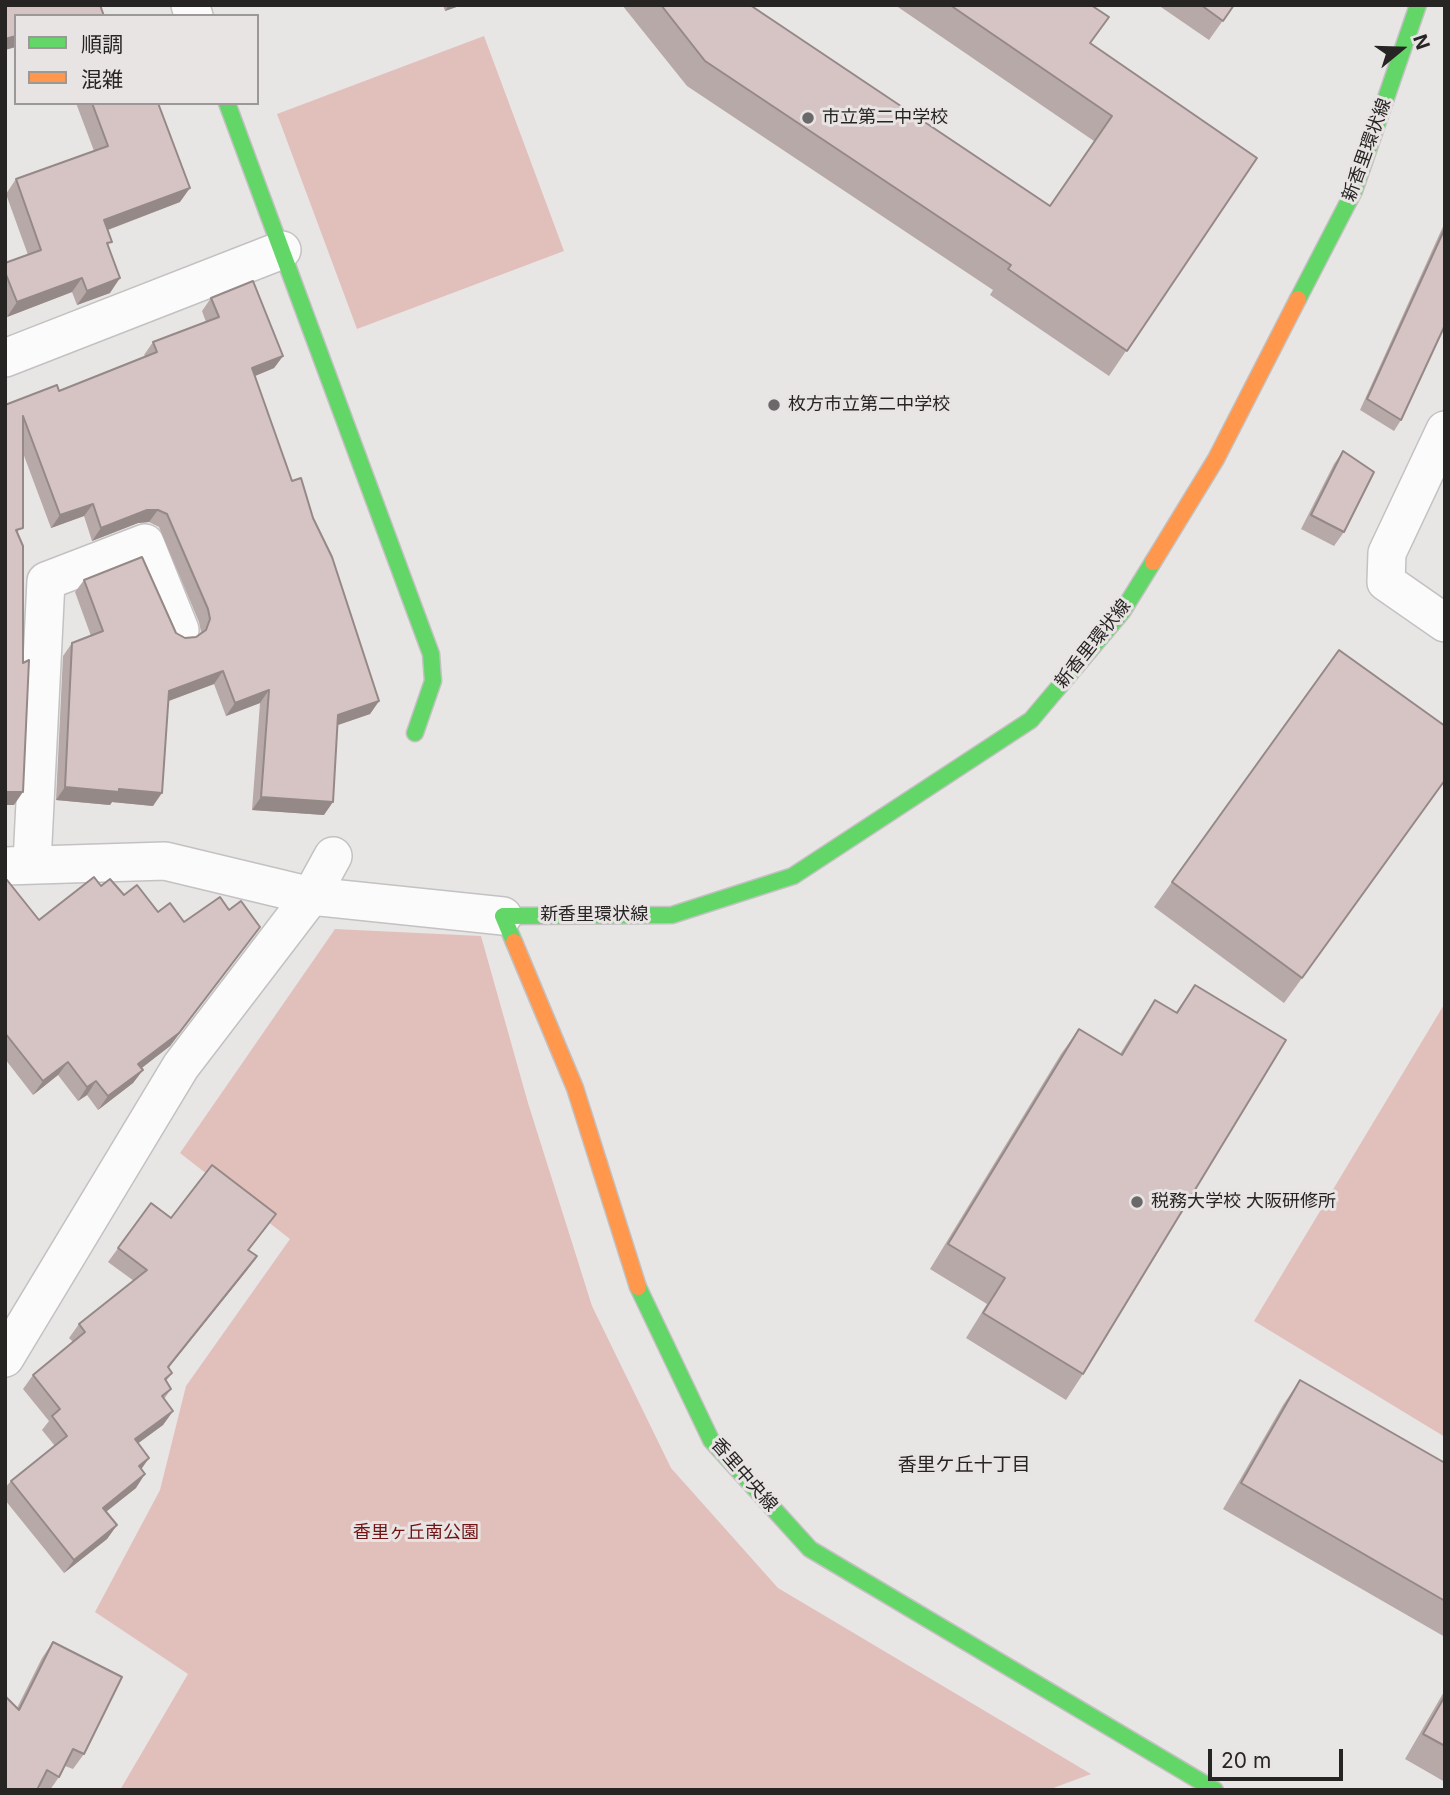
<!DOCTYPE html>
<html>
<head>
<meta charset="utf-8">
<style>
  body { margin:0 }
  #map { position:relative; width:1450px; height:1795px; overflow:hidden; background:#e8e5e5; font-family:Inter,"Noto Sans JP",sans-serif }
  canvas { display:block }
  .frame { position:absolute; inset:0; border:7px solid #262524; pointer-events:none }
  .legend { position:absolute; left:14px; top:14px; width:245px; height:91px; box-sizing:border-box; background:#e9e4e4; border:2px solid #9b9897; margin:0; padding:9px 12px; list-style:none; font-size:21px; color:#262524 }
  .legend li { display:flex; align-items:center; gap:14px; height:35px }
  .legend b { width:35px; border:2px solid #9b9897 }
  .north { position:absolute; left:1366px; top:14px; width:70px; height:70px; -webkit-text-stroke:5px #e9e4e4; paint-order:stroke; rotate:71deg; font-size:19px; font-weight:700; line-height:28px; text-align:center; color:#262524 }
  .north::after { content:''; display:block; margin:auto; width:24px; height:32px; background:#262524; clip-path:polygon(50% 0,100% 100%,50% 72%,0 100%) }
  .scale { position:absolute; left:1208px; top:1749px; width:135px; height:32px; box-sizing:border-box; border:4px solid #262524; border-top:0; padding-left:9px; font-size:21px; line-height:24px; white-space:nowrap; color:#262524; -webkit-text-stroke:5px #e9e4e4; paint-order:stroke }
</style>
</head>
<body>
<div id="map">
<canvas width="1450" height="1795"></canvas>
<div class="frame"></div>
<ul class="legend">
<li><b style="height:9px;background:#63d668"></b>順調</li>
<li><b style="height:9px;background:#ff974d"></b>混雑</li>
</ul>
<div class="north">N</div>
<div class="scale">20 m</div>
</div>
<script>
const ctx = document.querySelector('canvas').getContext('2d');
ctx.lineJoin = 'round';
function fill(path, color) {
  ctx.fillStyle = color;
  ctx.fill(path, 'evenodd');
}
function strokePath(path, color, width, dash) {
  ctx.strokeStyle = color;
  ctx.lineWidth = width;
  ctx.lineCap = dash ? 'butt' : 'round';
  ctx.setLineDash(dash || []);
  ctx.stroke(path);
}
function label(font, color, halo, rows, align = 'center') {
  ctx.font = font + ' Inter,"Noto Sans JP",sans-serif';
  ctx.lineWidth = 6;
  ctx.setLineDash([]);
  ctx.textBaseline = 'middle';
  ctx.strokeStyle = halo;
  ctx.fillStyle = color;
  for (const [text, x, y, turn = 0] of rows) {
    ctx.save();
    ctx.translate(x, y);
    ctx.rotate((+turn || 0) * Math.PI / 180);
    ctx.textAlign = isNaN(turn) ? turn : align;
    if (halo) ctx.strokeText(text, 0, 0);
    ctx.fillText(text, 0, 0);
    ctx.restore();
  }
}
fill(new Path2D(`
  M484,36L564,251L357,329L277,114Z
  M335,929L481,936L528,1103L592,1306L671,1468L778,1588L1091,1774L1048,1790H120L188,1674L95,1612L160,1490L186,1386L290,1239L180,1153Z
  M1445,1003V1437L1254,1321Z`), '#e1c0bc');
const street = new Path2D(`
  M190,5L194,16
  M5,358L282,250
  M1445,430L1387,553L1386,582L1445,623
  M32,863L46,581L145,543L180,630
  M5,866L165,861L311,896L503,916
  M5,1358L181,1066L311,896L333,856`);
const fast = new Path2D(`
  M227,103L431,654L433,681L415,733
  M1298,299L1354,191L1418,5
  M514,942L503,916L672,915L793,876L1031,720L1122,612L1153,562
  M638,1287L711,1440L810,1549L1215,1790`);
const slow = new Path2D(`
  M1153,562L1216,459L1298,299
  M514,942L575,1088L638,1287`);
strokePath(street, '#c3c1c1', 40);
strokePath(fast, '#c3c1c1', 19);
strokePath(slow, '#c3c1c1', 19);
strokePath(street, '#fcfbfb', 37);
strokePath(fast, '#63d668', 16);
strokePath(slow, '#ff974d', 16);
fill(new Path2D(`
  M443,5H462L445,11Z
  M622,5H750L1050,206L1094,141L895,5H1091L1090,43L1257,158L1109,376L990,295L993,290L687,86Z
  M1158,5H1234L1209,40Z
  M76,103H158L180,202L108,230L110,293L77,305L72,292L7,317L5,312V263L28,255L6,194L16,179L94,151Z
  M1445,222V325L1401,420L1394,431L1360,410Z
  M211,298L283,356L274,368L255,376L292,481L313,518L379,701L370,714L338,725L324,815L252,810L260,703L226,716L214,684L169,701L153,806L112,802L110,805L56,800L63,656L72,643L91,636L75,592L84,580L176,633L185,638L196,637L201,632L199,622L159,527L149,522L138,523L92,541L84,516L51,528L23,453L18,534L14,805L5,405L59,391L145,356L144,355L153,342L206,322L202,311Z
  M1343,451L1344,532L1334,546L1301,529L1334,464Z
  M1445,781L1284,1003L1154,907L1172,882Z
  M5,882L39,920L101,886L124,895L158,912L184,922L229,910L260,927L170,1046L141,1068L143,1070L133,1083L98,1110L87,1095L78,1101L58,1075L33,1095L5,1059Z
  M1195,985L1083,1374L1066,1400L966,1338L987,1304L930,1269L1061,1054L1079,1029L1120,1054L1138,1025L1155,1000L1176,1012Z
  M151,1203L171,1218L266,1228L249,1250L247,1270L168,1368L172,1373L166,1381L171,1389L164,1399L173,1411L163,1425L138,1443L149,1458L141,1469L136,1488L106,1512L117,1525L107,1539L64,1573L5,1500V1488L11,1481L55,1446L42,1430L49,1421L23,1389L33,1375L73,1342L69,1338L79,1324L134,1281L108,1262Z
  M1300,1380L1445,1463V1637L1223,1509L1283,1405Z
  M53,1642L84,1754L73,1769L65,1766L59,1777L50,1790H44L39,1787L17,1708L42,1658Z
  M1445,1690V1782L1405,1759Z`), '#b7a9a8');
fill(new Path2D(`
  M449,5H462L445,11Z
  M16,36V47L5,50V39Z
  M190,188L180,202L94,235L104,220Z
  M82,278L72,292L7,317L17,302Z
  M120,278L110,293L77,305L87,291Z
  M283,356L274,368L243,381L252,368Z
  M93,504L84,516L51,528L60,515Z
  M147,510H158L149,522L138,523L92,541L101,528Z
  M223,671L214,684L160,704L169,691Z
  M269,690L260,703L226,716L235,703Z
  M379,701L370,714L329,728L338,715Z
  M65,787L119,789L162,793L153,806L112,802L110,805L56,800Z
  M5,792H23L14,805H5Z
  M261,797L333,802L324,815L252,810Z
  M260,927L170,1046L129,1078L138,1064Z
  M68,1062L58,1075L33,1095L43,1081Z
  M143,1070L133,1083L98,1110L108,1096Z
  M96,1081L87,1095L78,1101L87,1087Z
  M257,1256L247,1270L158,1380L168,1367Z
  M173,1411L163,1425L125,1453L135,1439Z
  M149,1458L140,1471L139,1466Z
  M145,1474L136,1488L93,1522L103,1508Z
  M117,1525L107,1539L64,1573L74,1560Z`), '#958988');
const building = new Path2D(`
  M5,5H100L104,16H16V36L5,39Z
  M661,5H750L1050,206L1112,116L950,5H1091L1109,17L1090,43L1257,158L1127,351L1008,269L1011,265L705,61Z
  M1201,5H1234L1223,21Z
  M92,103H158L190,188L104,220L112,242L107,243L120,278L87,291L82,278L17,302L5,272V263L41,250L16,179L108,146Z
  M1445,228V325L1401,420L1367,399Z
  M253,281L283,356L252,368L292,481L301,478L313,518L332,557L379,701L338,715L333,802L261,797L269,690L235,703L223,671L169,691L162,793L119,789V792L65,787L72,643L103,631L84,580L142,557L176,633L185,638L196,637L206,630L210,619L208,609L167,514L158,510H147L101,528L93,504L60,515L23,416V528L16,530L23,546V663L29,660L23,792H5V405L57,385L59,391L157,352L153,342L219,317L211,298Z
  M1343,451L1374,472L1344,532L1311,515Z
  M1339,650L1445,726V780L1302,978L1172,882Z
  M94,877L101,886L110,879L124,895L137,885L158,912L170,903L184,922L220,897L229,910L241,901L260,927L179,1033L138,1064L143,1070L108,1096L96,1081L87,1087L68,1062L43,1081L5,1033V882L7,880L39,920Z
  M1195,985L1286,1040L1083,1374L983,1313L1005,1278L948,1244L1079,1029L1122,1055L1155,1000L1177,1013Z
  M212,1165L276,1214L248,1250L257,1256L168,1367L172,1373L165,1379L171,1389L162,1396L173,1411L135,1439L149,1458L139,1466L145,1474L103,1508L117,1525L74,1560L11,1481L67,1436L52,1416L60,1409L33,1375L85,1332L79,1324L147,1270L118,1248L151,1203L171,1218Z
  M1300,1380L1445,1463V1601L1241,1483Z
  M53,1642L122,1677L84,1754L73,1749L59,1777L47,1770L37,1790H5V1696L19,1710Z
  M1445,1696V1746L1423,1734Z`);
fill(building, '#d5c4c3');
strokePath(building, '#958988', 2);
for (const [x, y, r, color] of [
  [808,118,7,"#6a6868"],
  [774,405,7,"#6a6868"],
  [1137,1202,7,"#6a6868"]
]) {
  const dot = new Path2D();
  dot.arc(x, y, r, 0, 2 * Math.PI);
  ctx.fillStyle = color;
  ctx.fill(dot);
  strokePath(dot, '#e9e4e4', 2.5);
}
label('18px', '#262524', '#e9e4e4', [
  ["市立第二中学校",822,118],
  ["枚方市立第二中学校",788,405],
  ["税務大学校 大阪研修所",1151,1202]
], 'left');
label('18px', '#262524', '#e9e4e4', [
  ["新香里環状線",1367,150,-70],
  ["新香里環状線",1093,644,-51],
  ["新香里環状線",594,915],
  ["香里中央線",744,1475,49]
]);
label('18px', '#711314', '#e9e4e4', [
  ["香里ヶ丘南公園",416,1533]
]);
label('19px', '#262524', '#e9e4e4', [
  ["香里ケ丘十丁目",964,1465]
]);
</script>
</body>
</html>
